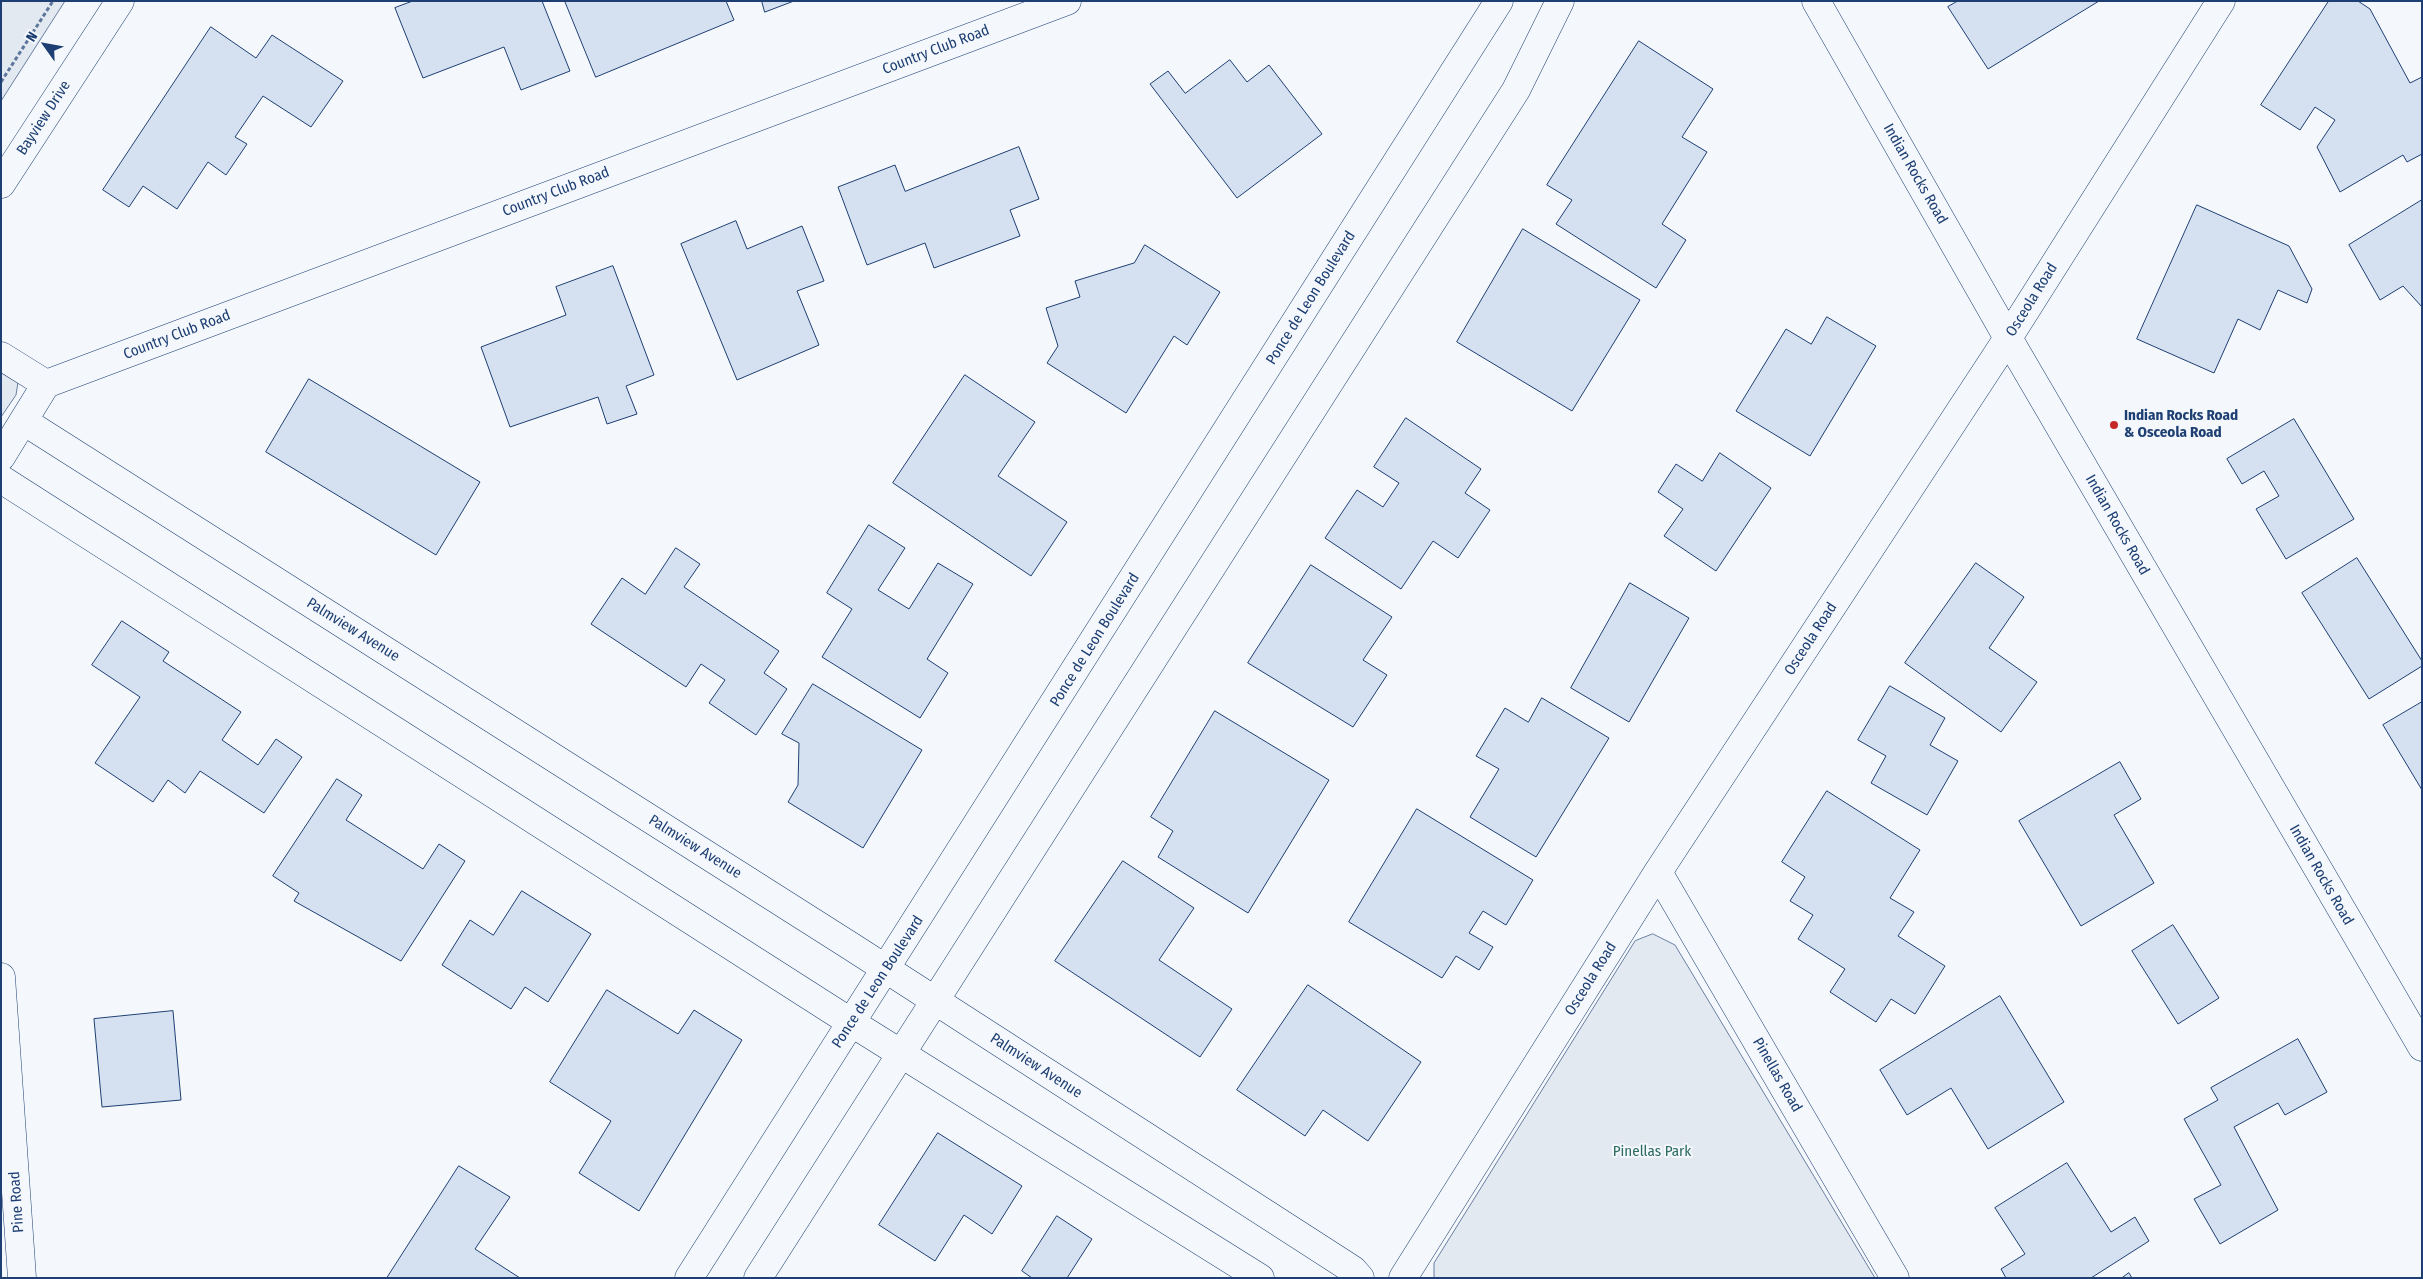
<!DOCTYPE html>
<html>
<head>
<meta charset="utf-8">
<style>
  body { margin:0 }
  #map { position:relative; width:2423px; height:1279px; overflow:hidden; background:#f4f7fb; font-family:"Fira Sans Condensed",sans-serif }
  canvas { display:block }
  .frame { position:absolute; inset:0; border:2px solid #1d3f73; pointer-events:none }
  .north { position:absolute; left:20px; top:20px; width:50px; height:50px; -webkit-text-stroke:4px #f4f7fb; paint-order:stroke; rotate:302deg; font-size:14px; font-weight:700; line-height:20px; text-align:center; color:#1d3f73 }
  .north::after { content:''; display:block; margin:auto; width:18px; height:22px; background:#1d3f73; clip-path:polygon(50% 0,100% 100%,50% 72%,0 100%) }
</style>
</head>
<body>
<div id="map">
<canvas width="2423" height="1279"></canvas>
<div class="frame"></div>
<div class="north">N</div>
</div>
<script>
const ctx = document.querySelector('canvas').getContext('2d');
ctx.lineJoin = 'round';
function fill(path, color) {
  ctx.fillStyle = color;
  ctx.fill(path, 'evenodd');
}
function strokePath(path, color, width, dash) {
  ctx.strokeStyle = color;
  ctx.lineWidth = width;
  ctx.lineCap = dash ? 'butt' : 'round';
  ctx.setLineDash(dash || []);
  ctx.stroke(path);
}
function label(font, color, halo, rows, align = 'center') {
  ctx.font = font + ' "Fira Sans Condensed",sans-serif';
  ctx.lineWidth = 4;
  ctx.setLineDash([]);
  ctx.textBaseline = 'middle';
  ctx.strokeStyle = halo;
  ctx.fillStyle = color;
  for (const [text, x, y, turn = 0] of rows) {
    ctx.save();
    ctx.translate(x, y);
    ctx.rotate((+turn || 0) * Math.PI / 180);
    ctx.textAlign = isNaN(turn) ? turn : align;
    if (halo) ctx.strokeText(text, 0, 0);
    ctx.fillText(text, 0, 0);
    ctx.restore();
  }
}
const green = new Path2D(`
  M1,1H65L1,101Z
  M1,366L18,382L16,395L1,417Z
  M1653,934L1675,945L1875,1278H1434V1263L1635,941Z`);
fill(green, '#e3e9f0');
strokePath(green, '#687fa3', 1);
const building = new Path2D(`
  M413,1H542L570,71L521,90L504,47L423,78L395,8Z
  M565,1H726L734,20L596,77Z
  M762,1H794L765,12Z
  M1958,1H2099L1988,69L1948,7Z
  M2329,1H2358L2370,9L2410,83L2422,77V154L2407,162L2403,155L2340,192L2317,147L2335,120L2315,107L2300,130L2261,105Z
  M211,27L256,58L272,35L343,81L311,127L263,96L235,137L247,144L226,175L208,162L177,209L143,186L129,207L103,190Z
  M1639,41L1713,89L1682,137L1707,152L1662,224L1686,240L1656,288L1556,224L1572,200L1547,185Z
  M1230,60L1247,82L1269,65L1322,134L1237,198L1150,84L1168,71L1185,93Z
  M1019,147L1039,199L1010,210L1020,236L934,268L925,243L867,265L838,187L895,165L905,191Z
  M2422,200V307L2403,286L2380,300L2349,245Z
  M2197,205L2289,246L2312,289L2307,303L2278,290L2260,330L2238,319L2214,373L2137,339Z
  M736,221L747,249L802,226L824,281L797,291L819,345L737,380L681,244Z
  M1523,229L1640,300L1572,411L1457,342Z
  M1145,245L1220,292L1187,345L1174,336L1126,413L1047,363L1058,346L1046,308L1080,297L1075,281L1134,263Z
  M613,266L654,375L626,386L637,414L607,424L598,397L510,427L481,347L566,315L556,287Z
  M1827,317L1876,346L1810,456L1736,411L1786,329L1811,344Z
  M965,375L1035,422L998,476L1067,522L1031,576L893,483Z
  M309,379L480,482L436,555L266,452Z
  M1406,418L1481,469L1465,493L1490,510L1458,558L1433,541L1401,589L1325,538L1357,490L1383,507L1399,483L1374,467Z
  M2294,419L2354,519L2286,559L2256,509L2279,496L2264,471L2242,484L2227,459Z
  M1720,453L1771,488L1716,571L1664,536L1683,509L1658,492L1676,464L1702,481Z
  M869,525L905,548L878,590L909,609L938,563L973,584L927,659L948,673L920,718L822,657L852,609L827,593Z
  M676,548L700,564L684,587L779,651L764,673L787,689L756,735L709,703L725,680L701,664L686,687L591,624L622,578L645,594Z
  M2357,558L2422,661V666L2369,699L2302,593Z
  M1976,563L2024,597L1989,648L2037,682L2001,732L1905,663Z
  M1311,565L1392,617L1363,660L1387,675L1353,727L1248,663Z
  M1630,583L1689,618L1629,722L1571,688Z
  M122,621L169,652L163,661L241,712L222,740L258,765L276,739L302,757L264,813L200,771L185,793L168,780L153,802L95,763L140,697L92,665Z
  M813,684L922,750L863,848L788,802L798,785L799,743L782,734Z
  M1890,686L1945,718L1930,745L1958,761L1927,815L1871,783L1886,756L1858,740Z
  M1542,698L1609,738L1536,857L1470,817L1499,769L1476,756L1505,708L1528,722Z
  M2422,702V790L2383,725Z
  M1215,711L1329,780L1248,913L1158,857L1173,831L1151,817Z
  M2120,762L2141,799L2114,815L2154,883L2081,926L2019,821Z
  M337,779L362,795L346,820L423,869L439,844L465,861L401,961L294,901L299,893L273,876Z
  M1827,791L1920,850L1890,898L1914,912L1898,936L1945,966L1915,1014L1891,999L1876,1022L1830,992L1845,969L1798,939L1813,915L1790,901L1805,877L1782,862Z
  M1417,809L1533,880L1506,925L1483,911L1469,933L1493,947L1479,970L1456,956L1442,978L1349,922Z
  M1123,861L1194,908L1159,960L1232,1009L1200,1057L1055,961Z
  M522,891L591,934L548,1002L525,987L511,1009L442,965L470,920L493,935Z
  M2173,925L2219,998L2178,1024L2132,951Z
  M1308,985L1421,1062L1368,1141L1323,1110L1305,1136L1237,1090Z
  M607,990L678,1034L694,1010L742,1040L639,1211L579,1173L611,1121L550,1082Z
  M2000,996L2064,1102L1988,1149L1951,1088L1907,1115L1880,1070Z
  M173,1011L181,1100L102,1107L94,1019Z
  M2298,1039L2327,1092L2285,1115L2278,1103L2234,1127L2278,1210L2220,1244L2194,1199L2221,1185L2184,1119L2218,1100L2211,1088Z
  M938,1133L1022,1186L992,1234L964,1215L935,1261L879,1225Z
  M2067,1163L2111,1232L2135,1217L2149,1241L2091,1278H2006L2001,1269L2025,1254L1995,1208Z
  M459,1166L510,1197L475,1249L520,1278H387Z
  M1057,1216L1092,1239L1067,1278H1032L1022,1271Z
  M2129,1273L2132,1278H2122Z`);
fill(building, '#d5e0f0');
strokePath(building, '#1d3f73', 1);
const minor = new Path2D(`
  M1816,1L2008,338L2422,1047
  M1,184L120,1
  M1,356L46,384L1,457
  M46,384L1067,1
  M25,422L852,947L1353,1270L1360,1278
  M1,479L852,1023L1260,1278
  M1658,872L1895,1278
  M1,977L22,1278
  M689,1278L1499,1
  M758,1278L1516,90L1560,1
  M1403,1278L1658,872L2008,338L2221,1`);
strokePath(minor, '#1d3f73', 29);
strokePath(new Path2D(`
  M1,82L53,1`), '#5e769c', 3, [4, 2.5]);
strokePath(minor, '#f4f7fb', 28);
for (const [x, y, r, color] of [
  [2114,425,5,"#c62828"]
]) {
  const dot = new Path2D();
  dot.arc(x, y, r, 0, 2 * Math.PI);
  ctx.fillStyle = color;
  ctx.fill(dot);
  strokePath(dot, '#f4f7fb', 2);
}
label('15px', '#1d3f73', '#f4f7fb', [
  ["Country Club Road",936,50,-21],
  ["Bayview Drive",44,118,-57],
  ["Indian Rocks Road",1915,174,60],
  ["Country Club Road",556,192,-21],
  ["Ponce de Leon Boulevard",1311,298,-58],
  ["Osceola Road",2032,300,-58],
  ["Country Club Road",177,335,-21],
  ["Indian Rocks Road",2117,525,60],
  ["Palmview Avenue",353,630,32],
  ["Osceola Road",1811,639,-57],
  ["Ponce de Leon Boulevard",1095,640,-58],
  ["Palmview Avenue",695,847,32],
  ["Indian Rocks Road",2321,875,60],
  ["Osceola Road",1591,979,-58],
  ["Ponce de Leon Boulevard",878,982,-57],
  ["Palmview Avenue",1036,1066,33],
  ["Pinellas Road",1777,1075,60],
  ["Pine Road",17,1202,-94]
]);
label('bold 15px', '#1d3f73', '#f4f7fb', [
  ["Indian Rocks Road",2124,416],
  ["& Osceola Road",2124,433]
], 'left');
label('15px', '#2c6c60', '#f4f7fb', [
  ["Pinellas Park",1652,1152]
]);
</script>
</body>
</html>
